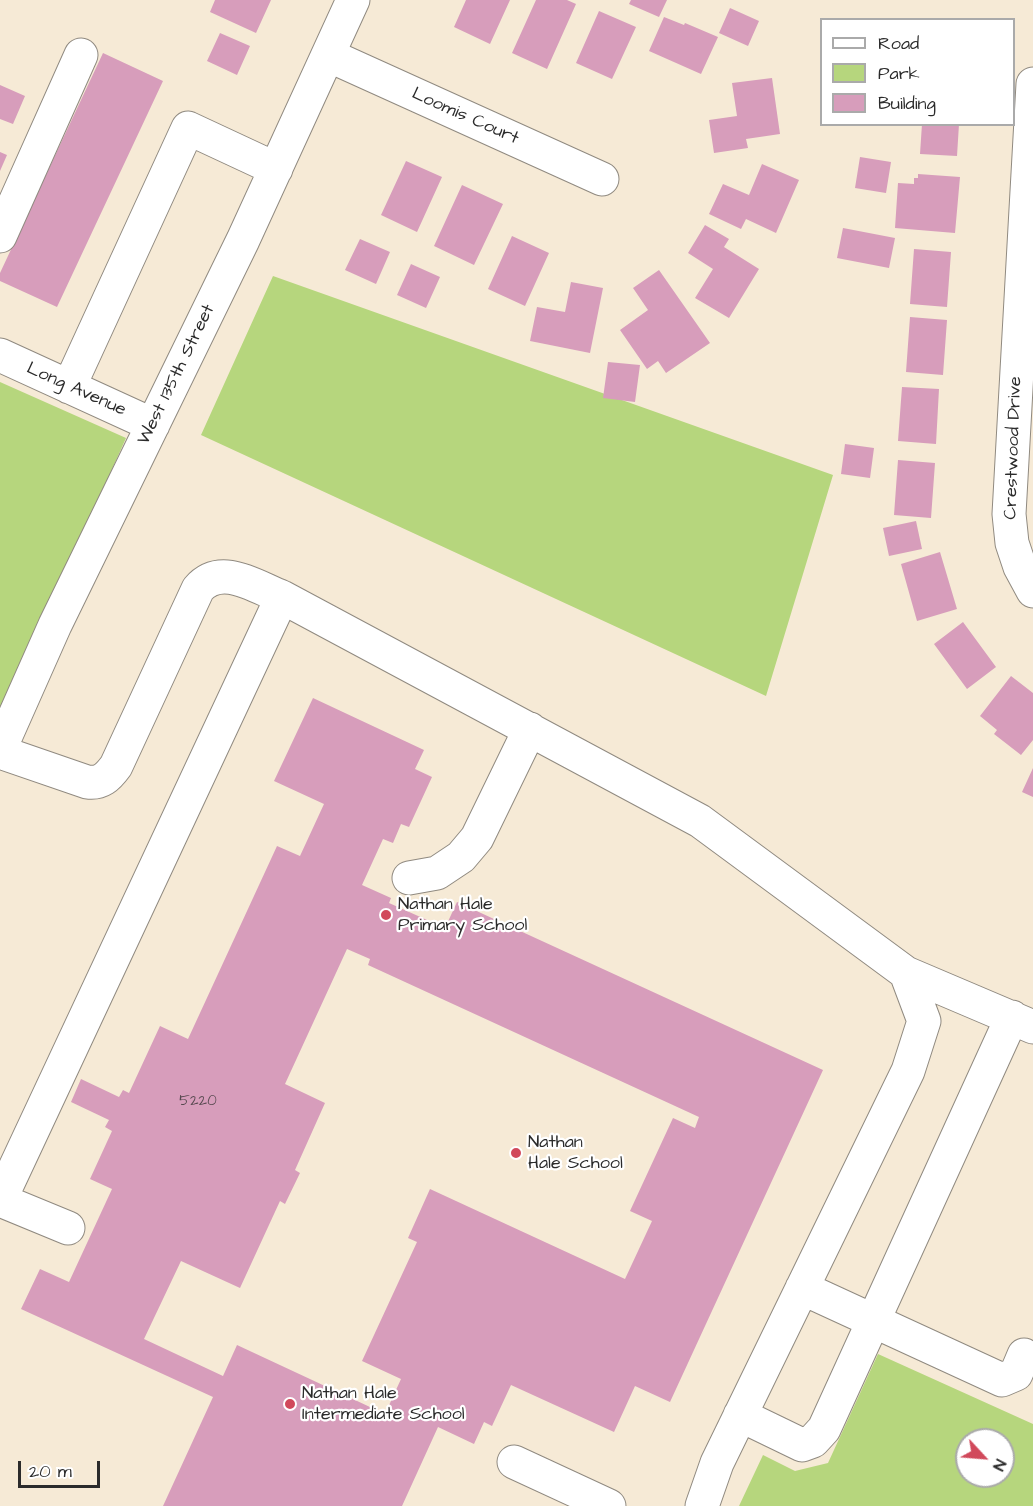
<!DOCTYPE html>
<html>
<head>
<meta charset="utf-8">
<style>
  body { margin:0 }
  #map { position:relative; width:1033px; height:1506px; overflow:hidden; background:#f6ead6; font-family:"Architects Daughter",sans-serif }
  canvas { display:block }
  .legend { position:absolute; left:820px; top:18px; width:195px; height:108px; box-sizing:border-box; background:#fff; border:2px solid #aaa; margin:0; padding:8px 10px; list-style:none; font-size:18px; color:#2b2b2b }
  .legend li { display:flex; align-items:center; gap:12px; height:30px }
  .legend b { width:30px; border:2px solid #aaa }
  .north { position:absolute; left:955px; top:1428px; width:60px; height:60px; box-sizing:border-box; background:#fff; border:2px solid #aaa; border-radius:50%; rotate:116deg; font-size:16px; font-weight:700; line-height:24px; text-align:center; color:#2b2b2b }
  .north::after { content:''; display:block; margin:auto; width:21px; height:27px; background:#d1495b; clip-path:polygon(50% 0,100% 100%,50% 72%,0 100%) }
  .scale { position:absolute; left:18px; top:1461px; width:82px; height:27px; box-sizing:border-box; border:3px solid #2b2b2b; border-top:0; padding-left:8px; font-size:18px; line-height:21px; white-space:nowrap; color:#2b2b2b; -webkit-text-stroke:4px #fff; paint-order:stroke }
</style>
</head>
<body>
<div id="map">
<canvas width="1033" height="1506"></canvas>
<ul class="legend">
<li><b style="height:8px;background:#fff"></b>Road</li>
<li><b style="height:16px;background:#b6d67d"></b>Park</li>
<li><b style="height:16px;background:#d79dbb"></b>Building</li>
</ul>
<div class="north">N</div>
<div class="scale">20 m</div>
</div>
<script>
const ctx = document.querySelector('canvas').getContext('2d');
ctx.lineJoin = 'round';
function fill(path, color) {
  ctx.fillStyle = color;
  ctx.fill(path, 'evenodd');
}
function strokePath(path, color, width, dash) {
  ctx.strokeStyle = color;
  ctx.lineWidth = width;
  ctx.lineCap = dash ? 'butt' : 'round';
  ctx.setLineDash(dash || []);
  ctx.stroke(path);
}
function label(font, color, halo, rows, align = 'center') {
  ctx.font = font + ' "Architects Daughter",sans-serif';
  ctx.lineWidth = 4.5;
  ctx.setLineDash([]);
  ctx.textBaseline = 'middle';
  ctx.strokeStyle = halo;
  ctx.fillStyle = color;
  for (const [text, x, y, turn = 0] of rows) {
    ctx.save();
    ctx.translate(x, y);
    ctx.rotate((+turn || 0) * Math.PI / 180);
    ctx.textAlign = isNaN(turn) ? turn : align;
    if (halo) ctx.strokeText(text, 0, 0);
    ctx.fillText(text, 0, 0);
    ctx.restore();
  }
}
fill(new Path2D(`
  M273,276L833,475L766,696L201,435Z
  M0,382L126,438L0,720Z
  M878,1354L1033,1424V1506H739L763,1455L795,1471L828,1463ZM967,1440H1003V1476H967Z`), '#b6d67d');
fill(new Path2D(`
  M215,0H271L256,33L210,12Z
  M466,0H510L490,44L454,27Z
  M536,0H567L576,4L547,69L512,53Z
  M631,0H667L659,17L629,4Z
  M730,8L759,21L748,46L719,33Z
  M599,11L636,27L612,79L576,63Z
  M664,17L684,25L685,23L718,37L701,74L649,51Z
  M220,33L250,46L237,75L207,61Z
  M103,53L163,81L57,307L0,281V273Z
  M772,78L780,134L746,139L748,148L714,153L709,120L737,116L732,83Z
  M0,85L25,96L13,124L0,119Z
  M922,124H959L957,156L920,154Z
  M0,152L7,155L0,171Z
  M860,157L891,162L886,193L855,188Z
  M406,161L442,177L417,232L381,215Z
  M762,164L799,180L776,233L746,219L741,229L709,214L723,184L749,195Z
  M918,174L960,177L955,233L895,228L898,183L914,184V178H918Z
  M462,185L503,204L474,265L434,246Z
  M705,225L729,239L724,247L759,269L729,318L695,298L713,269L688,253Z
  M843,228L895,238L889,268L837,258Z
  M512,236L549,253L525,306L488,289Z
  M360,239L390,252L376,284L345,270Z
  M914,249L951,252L947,307L910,304Z
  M411,264L440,277L426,308L397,295Z
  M659,270L710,343L666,373L658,361L647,369L620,330L648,310L633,288Z
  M571,282L603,288L590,353L530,341L537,307L565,312Z
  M910,317L947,320L943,375L906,372Z
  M608,362L640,365L635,402L603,398Z
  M902,387L939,389L936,444L898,441Z
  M845,444L874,448L870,478L841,474Z
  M898,460L935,463L931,518L894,515Z
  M916,521L922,549L889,556L883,528Z
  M940,552L957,609L917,621L901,564Z
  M963,622L996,667L967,689L934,644Z
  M1011,676L1033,693V740L1021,755L994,734L997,730L980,716Z
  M313,698L424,750L415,769L432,777L409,827L401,824L393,843L383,839L362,885L391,898L389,903L445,928L457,902L823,1070L670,1402L635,1386L614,1432L511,1385L492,1426L484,1422L474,1444L438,1427L402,1506H163L213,1397L21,1309L40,1269L69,1282L112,1189L90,1179L112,1131L105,1127L109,1120L71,1102L81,1079L119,1097L123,1090L129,1093L160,1026L188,1039L277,846L300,856L324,804L274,781ZM347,949L370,959L368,965L699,1117L695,1128L673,1118L630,1211L652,1221L625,1279L430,1189L408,1238L417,1242L362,1361L401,1379L385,1414L237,1345L223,1376L144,1339L181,1261L240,1288L280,1201L285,1204L300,1173L295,1170L325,1103L285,1084Z
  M1033,768V797L1022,792Z`), '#d79dbb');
const minor = new Path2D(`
  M328,55L602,179
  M1033,84L1009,514L1012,543L1020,567L1033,591
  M0,236L81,55
  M0,355L153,425
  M69,387L188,128L276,169
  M0,749L55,625L243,240L353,0
  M0,752L87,782C101,784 108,777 116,766L198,589C221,562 256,587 282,597L700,821L906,973L924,1021L908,1071L717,1463L702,1506
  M409,878L437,873L461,857L477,838L530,729
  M906,973L1033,1027
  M0,1200L282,597
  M0,1200L68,1228
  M802,1288L1002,1380L1016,1374L1024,1355
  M740,1415L802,1445L813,1441L824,1429L1012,1017
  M514,1462L609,1506`);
strokePath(minor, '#908a80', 35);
strokePath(minor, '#fff', 33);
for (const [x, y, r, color] of [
  [386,915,6,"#d1495b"],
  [516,1153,6,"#d1495b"],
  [290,1404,6,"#d1495b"]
]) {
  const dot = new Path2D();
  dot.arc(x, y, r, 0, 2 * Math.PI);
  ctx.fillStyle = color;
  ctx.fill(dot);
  strokePath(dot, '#fff', 2);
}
label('15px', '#56484f', null, [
  ["5220",198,1102]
]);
label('18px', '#2b2b2b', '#fff', [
  ["Loomis Court",465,117,24],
  ["West 135th Street",177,375,-64],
  ["Long Avenue",76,390,24],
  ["Crestwood Drive",1014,448,-88]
]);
label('18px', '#2b2b2b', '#fff', [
  ["Nathan Hale",398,905],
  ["Primary School",398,926],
  ["Nathan",528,1143],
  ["Hale School",528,1164],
  ["Nathan Hale",302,1394],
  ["Intermediate School",302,1415]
], 'left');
</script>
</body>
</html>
